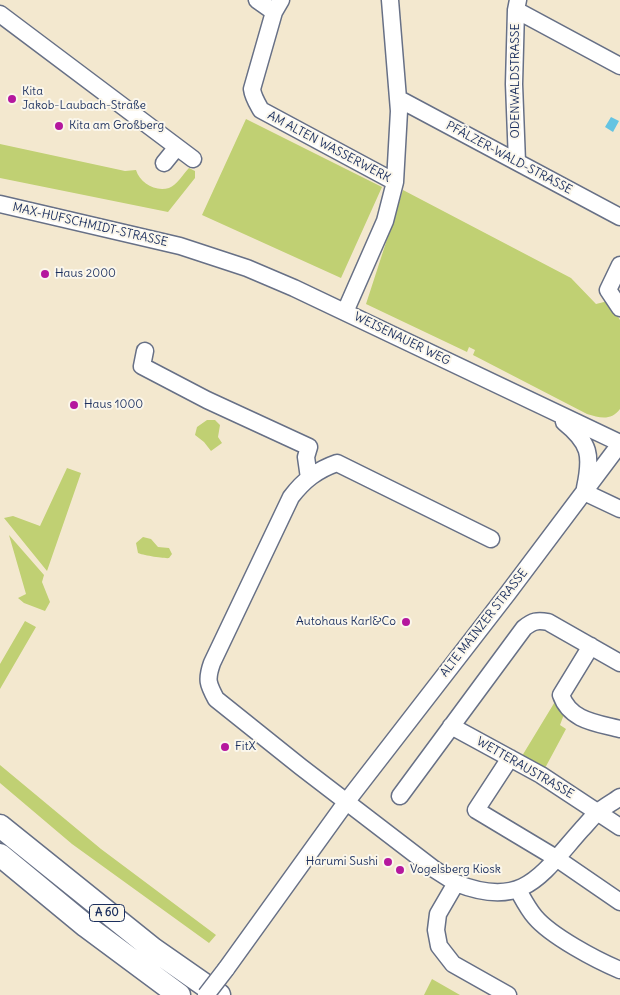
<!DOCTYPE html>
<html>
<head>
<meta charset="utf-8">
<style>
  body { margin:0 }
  canvas { display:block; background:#f3e8cf }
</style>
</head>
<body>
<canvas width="620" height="995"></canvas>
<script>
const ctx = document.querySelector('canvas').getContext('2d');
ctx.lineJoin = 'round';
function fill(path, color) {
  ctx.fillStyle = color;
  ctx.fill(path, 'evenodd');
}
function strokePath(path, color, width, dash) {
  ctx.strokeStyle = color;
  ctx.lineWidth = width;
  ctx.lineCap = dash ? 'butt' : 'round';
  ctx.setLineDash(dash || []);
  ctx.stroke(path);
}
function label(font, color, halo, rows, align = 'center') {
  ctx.font = font + ' Delius,sans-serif';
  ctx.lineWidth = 4;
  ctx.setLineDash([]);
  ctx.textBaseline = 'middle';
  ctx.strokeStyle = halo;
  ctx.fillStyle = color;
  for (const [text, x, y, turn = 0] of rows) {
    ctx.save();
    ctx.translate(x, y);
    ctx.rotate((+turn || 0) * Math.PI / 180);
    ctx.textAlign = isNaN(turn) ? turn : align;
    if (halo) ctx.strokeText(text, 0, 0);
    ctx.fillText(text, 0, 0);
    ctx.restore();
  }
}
fill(new Path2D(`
  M246,119L382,187L341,278L202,215Z
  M0,144L125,171L136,170C140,183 155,192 169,188C177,185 183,174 189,168L195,171V178L168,212L0,178Z
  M403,190L571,278L596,304L608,301L620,320V409C611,421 600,418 587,414L473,355L475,350L469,347L467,352L366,304Z
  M207,420H215L220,425L218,437L222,443L211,451L204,442L195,435L197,427Z
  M67,468L81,473L47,571L4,518L13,516L40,526Z
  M9,535L44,575L42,582L50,602L45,611L24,603L18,598L26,594Z
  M143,537L151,539L158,547L169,548L172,554L169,558C166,559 142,555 138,553L136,543Z
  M25,621L36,627L0,689V664Z
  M556,700L566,709L560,725L566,729L544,770L522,756Z
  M0,765L101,849L216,935L209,943L72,844L0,783Z
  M432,979L460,995H424Z`), '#c0d073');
fill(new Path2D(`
  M611,117L619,121L613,132L605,127Z`), '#64c4e2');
const minor = new Path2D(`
  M257,0L274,12
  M281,0L274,12L252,89C253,97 257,103 261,110L395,182
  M516,10L620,66
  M0,14L193,159
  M399,99L620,217
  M517,162L514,84L516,10L518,0
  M164,163L177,147
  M0,204L180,246L247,268L294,288L620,443
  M620,265L608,290L620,308
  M345,312L385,221L395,182L399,111L390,0
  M145,351L142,366L207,400L309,447L306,457L309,478
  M564,422C590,443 592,455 585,488
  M584,492L620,509
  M591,646L561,695C570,721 597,723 620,729
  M451,726L541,775L620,827
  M510,758L476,810L556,858L620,902
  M400,796L524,628C533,621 537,620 548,622L620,663
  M456,883L434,869L301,767L216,699C208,684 206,680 212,663L291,497C304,480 317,470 337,463L491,539
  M518,890C523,899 528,909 535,917C551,936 596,960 620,970
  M226,969L347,801L508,593L620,444
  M508,995L453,964L439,946L436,930L438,914L456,883C524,910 541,875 582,829C587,824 592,817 598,812C604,807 613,802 620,797`);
const highway = new Path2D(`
  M0,826L153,949L219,995
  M0,855L86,926L179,995`);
strokePath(minor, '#677086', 19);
strokePath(highway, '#677086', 25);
strokePath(minor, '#fff', 16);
strokePath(highway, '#fff', 22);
const minorBridge = new Path2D(`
  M206,995L226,969`);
strokePath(minorBridge, '#677086', 19, []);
strokePath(minorBridge, '#fff', 16);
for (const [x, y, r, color] of [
  [12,99,5,"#b5179e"],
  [59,126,5,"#b5179e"],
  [45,274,5,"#b5179e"],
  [74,405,5,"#b5179e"],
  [406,622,5,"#b5179e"],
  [225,747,5,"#b5179e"],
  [388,862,5,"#b5179e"],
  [400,870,5,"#b5179e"]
]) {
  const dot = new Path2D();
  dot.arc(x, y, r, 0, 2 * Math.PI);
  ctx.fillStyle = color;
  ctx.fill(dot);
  strokePath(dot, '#fbf7ec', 2);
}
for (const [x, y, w] of [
  [107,913,35]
]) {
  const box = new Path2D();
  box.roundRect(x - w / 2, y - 8.5, w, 17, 4);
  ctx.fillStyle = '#fbf7ec';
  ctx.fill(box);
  strokePath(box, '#1b2f5e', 1);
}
label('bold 11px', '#1b2f5e', null, [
  ["A 60",107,913]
]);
label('12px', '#1b2f5e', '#fbf7ec', [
  ["ODENWALDSTRASSE",516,81,-90],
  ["AM ALTEN WASSERWERK",329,147,28],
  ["PFÄLZER-WALD-STRASSE",509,158,28],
  ["MAX-HUFSCHMIDT-STRASSE",90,225,13],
  ["WEISENAUER WEG",402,339,26],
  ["ALTE MAINZER STRASSE",484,623,-52],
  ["WETTERAUSTRASSE",525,768,30]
]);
label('12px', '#1b2f5e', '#fbf7ec', [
  ["Kita",22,92],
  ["Jakob-Laubach-Straße",22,106],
  ["Kita am Großberg",69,126],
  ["Haus 2000",55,274],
  ["Haus 1000",84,405],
  ["Autohaus Karl&Co",396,622,"right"],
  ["FitX",235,747],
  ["Harumi Sushi",378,862,"right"],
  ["Vogelsberg Kiosk",410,870]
], 'left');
</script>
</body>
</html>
